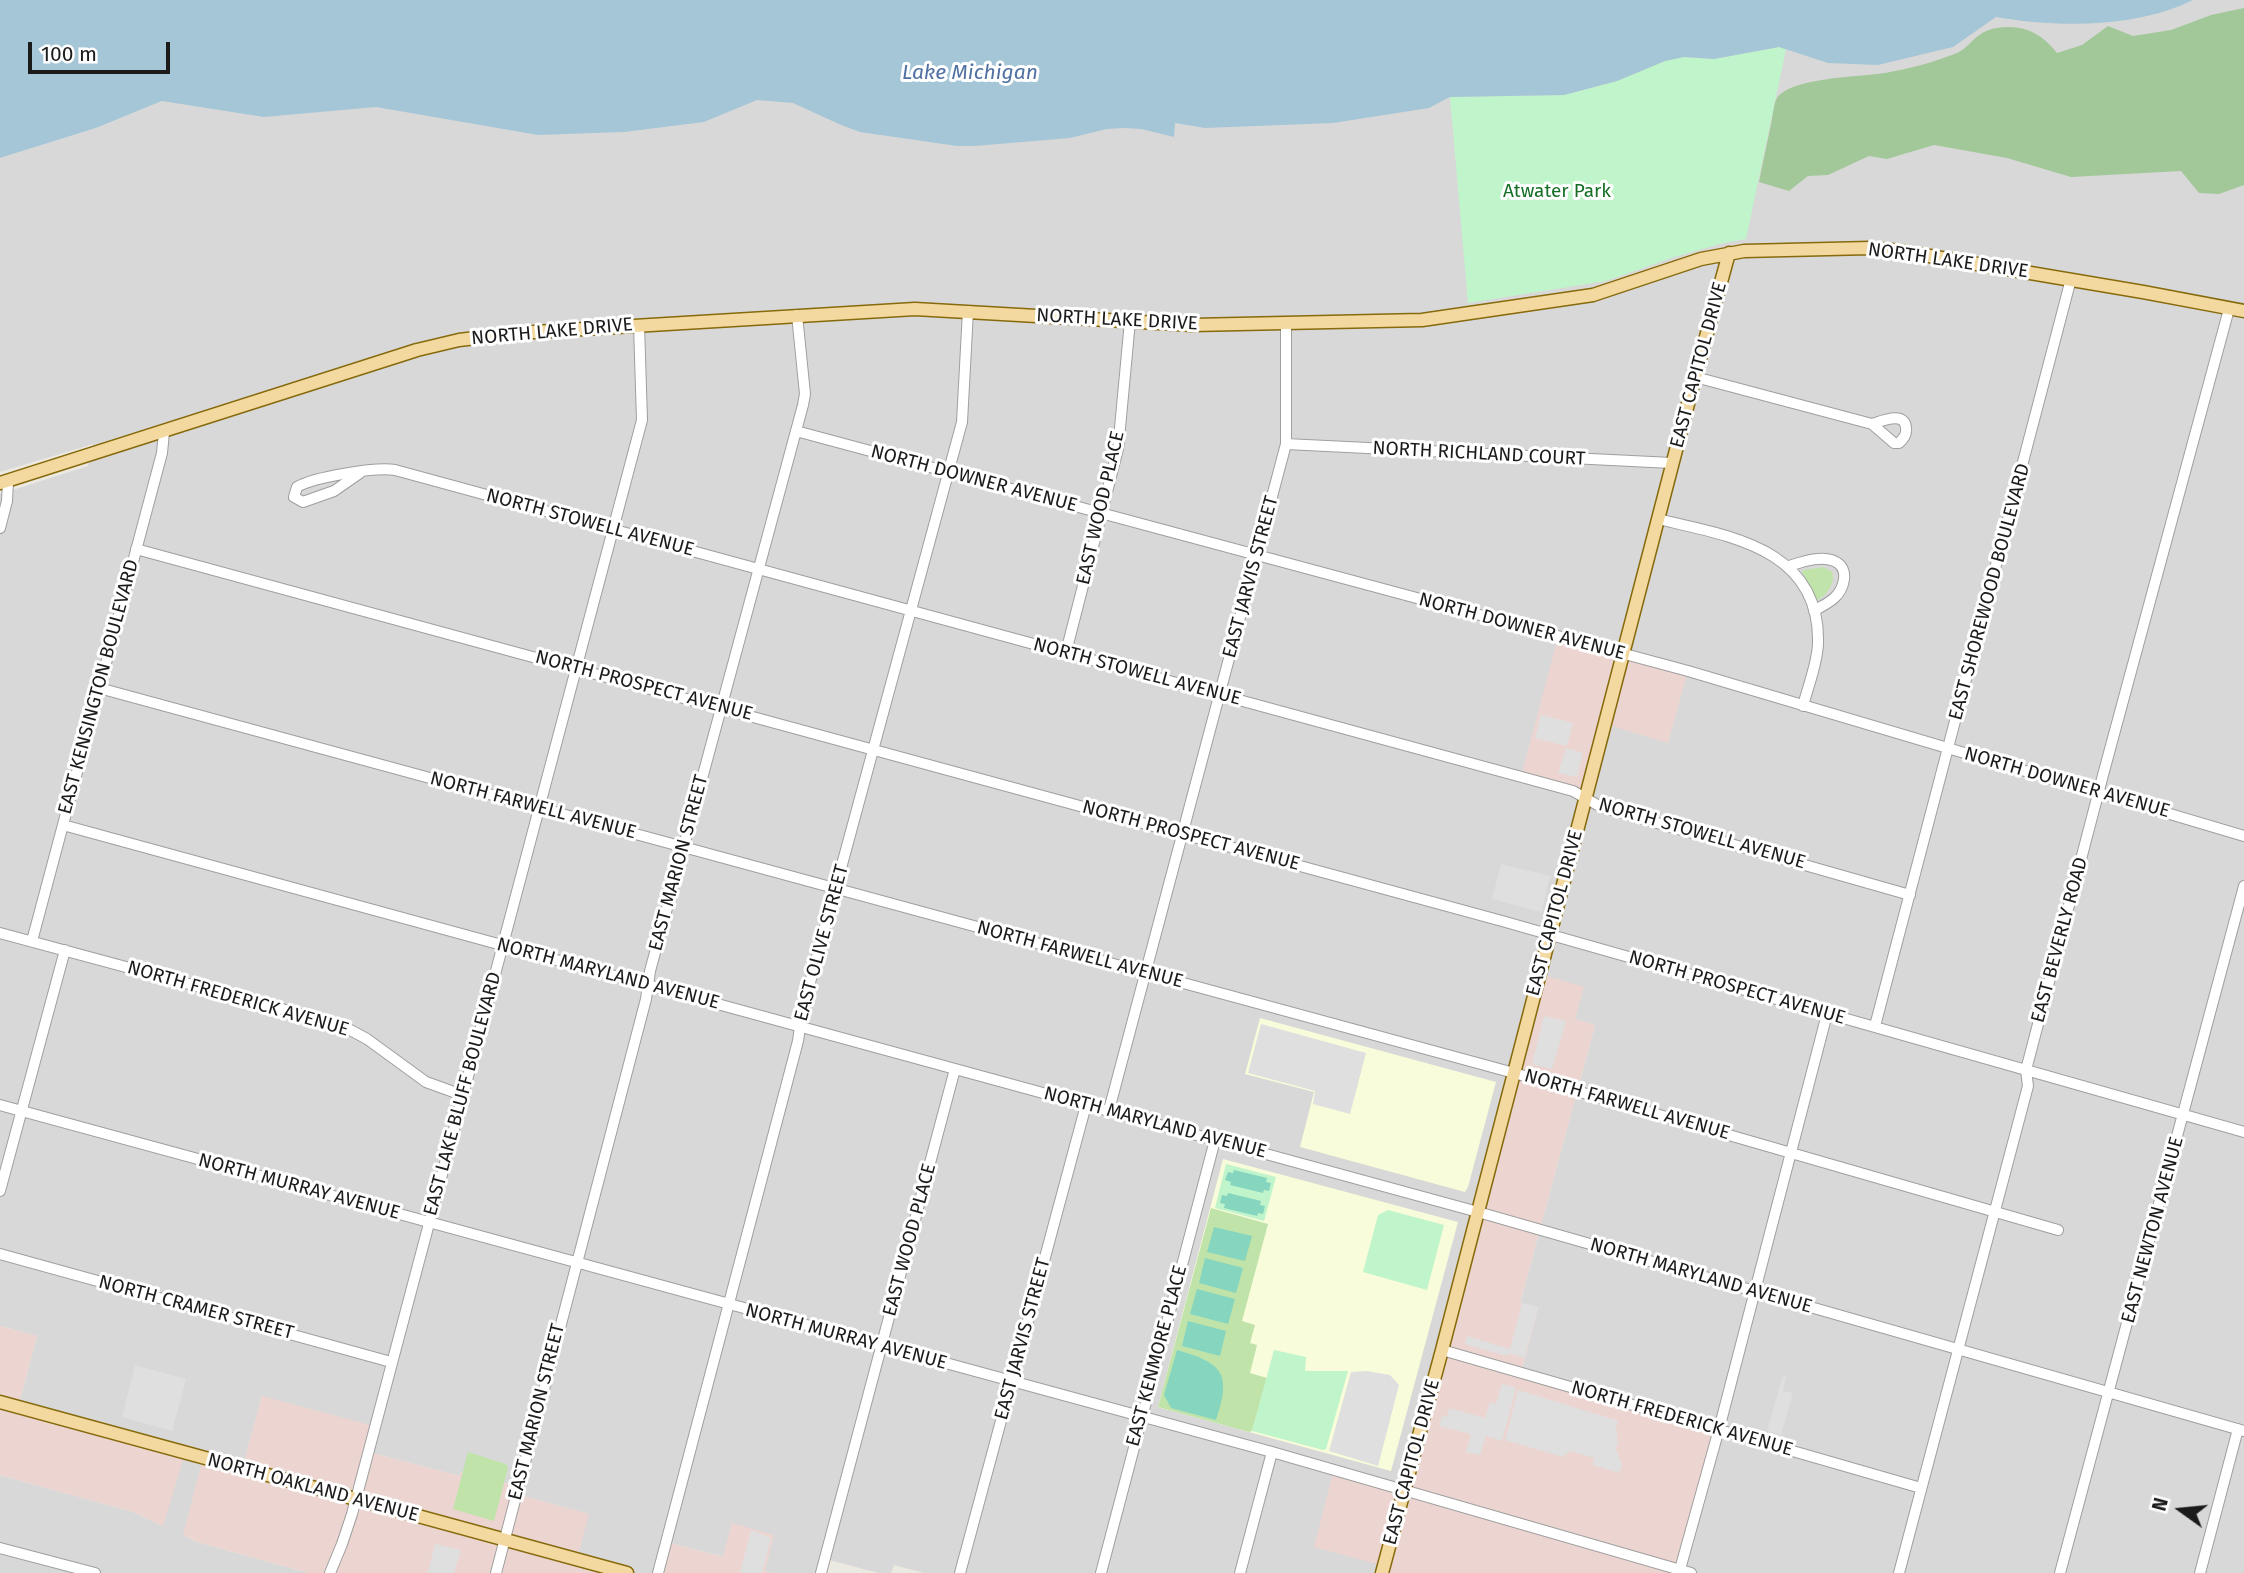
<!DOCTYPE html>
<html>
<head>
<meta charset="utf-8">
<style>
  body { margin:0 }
  #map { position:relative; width:2244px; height:1573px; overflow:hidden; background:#ece9e1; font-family:"Fira Sans",sans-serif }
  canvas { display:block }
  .north { position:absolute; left:2146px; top:1475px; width:70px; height:70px; -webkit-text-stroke:5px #fff; paint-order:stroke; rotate:285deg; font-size:19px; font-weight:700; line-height:28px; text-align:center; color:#1b1b1b }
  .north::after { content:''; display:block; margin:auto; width:24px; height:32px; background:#1b1b1b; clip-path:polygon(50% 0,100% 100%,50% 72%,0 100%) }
  .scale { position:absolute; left:28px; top:42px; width:142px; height:32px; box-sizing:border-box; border:4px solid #1b1b1b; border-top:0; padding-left:9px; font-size:21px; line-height:24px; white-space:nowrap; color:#1b1b1b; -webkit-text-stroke:5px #fff; paint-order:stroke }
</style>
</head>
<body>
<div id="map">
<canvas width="2244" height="1573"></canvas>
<div class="north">N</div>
<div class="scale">100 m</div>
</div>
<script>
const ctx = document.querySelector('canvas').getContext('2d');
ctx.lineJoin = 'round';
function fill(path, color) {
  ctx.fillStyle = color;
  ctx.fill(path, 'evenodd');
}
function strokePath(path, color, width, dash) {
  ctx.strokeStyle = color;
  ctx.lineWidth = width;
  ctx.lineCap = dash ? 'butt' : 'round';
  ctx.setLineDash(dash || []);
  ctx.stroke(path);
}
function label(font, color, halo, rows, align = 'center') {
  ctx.font = font + ' "Fira Sans",sans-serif';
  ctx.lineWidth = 6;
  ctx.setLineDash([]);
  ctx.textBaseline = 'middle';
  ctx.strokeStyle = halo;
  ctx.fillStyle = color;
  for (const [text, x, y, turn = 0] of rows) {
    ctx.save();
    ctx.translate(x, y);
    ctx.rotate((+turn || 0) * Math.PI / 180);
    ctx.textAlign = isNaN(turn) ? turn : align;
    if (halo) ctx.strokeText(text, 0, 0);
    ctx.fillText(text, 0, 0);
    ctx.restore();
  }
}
fill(new Path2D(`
  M191,0H2244V1573H1679L1521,1373L1538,1308L1520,1303L1595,1025L1575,1019L1382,1573H924L894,1565L891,1573H878L826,1559L821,1573H771L765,1571L732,1523L724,1557L666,1542L658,1573H627L577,1559L588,1514L516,1494L517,1486L462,1472L460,1476L368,1452L262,1397L242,1469L183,1535L197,1542L309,1573H0V1475L133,1512L163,1526L18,1407L37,1336L0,1326V494L88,466L93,444L0,472V158L96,128L162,101Z`), '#d9d8d8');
fill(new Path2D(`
  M1558,637L1688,671L1668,743L1605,724L1585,799L1521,777Z
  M1540,974L1584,987L1575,1019L1595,1025L1520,1303L1538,1308L1521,1372L1719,1429L1679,1573H1382L1384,1566L1314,1547L1334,1469L1405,1490Z
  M0,1326L37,1336L18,1407L185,1453L163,1526L133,1512L0,1475Z
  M262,1396L374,1426L368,1452L460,1476L461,1472L517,1486L516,1494L589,1514L577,1559L627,1573H309L197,1542L183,1535L203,1458L242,1469Z
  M732,1523L774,1535L765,1571L771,1573H658L666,1542L723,1557Z`), '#ecd5d1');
fill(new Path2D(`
  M1260,1018L1496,1082L1468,1187L1465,1192L1300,1147L1314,1092L1245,1074Z
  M1223,1159L1458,1222L1391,1471L1158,1407Z`), '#f8fcda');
fill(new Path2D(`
  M1824,567L1832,572C1836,583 1827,594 1818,600L1815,597L1802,572L1803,570Z
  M1211,1208L1268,1224L1242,1321L1255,1325L1250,1343L1257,1345L1250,1373L1267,1378L1254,1424L1252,1431L1249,1432L1158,1407Z
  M468,1452L506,1464L508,1468L494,1521L453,1509Z`), '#c0e3aa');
fill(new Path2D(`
  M2244,8V185L2219,194L2199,193L2181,171L2071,177L2007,158L1934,145L1887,159L1869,156L1828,175L1808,176L1789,191L1759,182C1763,161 1768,140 1772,119C1773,113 1774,103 1777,98C1792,77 1860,77 1885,73C1908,69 1935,62 1957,53C1971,47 1975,31 1997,28C2024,24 2041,33 2057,53L2082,45L2108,26L2133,36L2171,30L2211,15Z`), '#a2c899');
fill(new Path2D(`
  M1779,47L1786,49L1746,239L1724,243L1674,257L1606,281L1468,303L1450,97L1564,95L1617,81L1665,61L1684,57L1714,59Z
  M1226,1164L1276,1177L1264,1221L1215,1208Z
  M1388,1210L1444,1225L1427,1290L1363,1272L1378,1215Z
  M1274,1350L1306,1357L1305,1371H1348L1326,1449L1323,1450L1252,1431Z`), '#c0f4ca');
fill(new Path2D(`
  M1234,1170L1267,1178L1266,1182L1271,1183L1269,1191L1264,1190L1263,1193L1230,1185L1231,1182L1225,1180L1228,1172L1233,1173Z
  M1228,1193L1261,1201L1260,1205L1265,1206L1263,1214L1258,1213L1257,1216L1224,1208L1225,1204L1220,1203L1222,1195L1227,1196Z
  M1214,1227L1252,1236L1245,1261L1207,1252Z
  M1205,1258L1243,1268L1236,1293L1199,1283Z
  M1197,1289L1235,1299L1228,1324L1190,1314Z
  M1188,1321L1226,1331L1220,1356L1182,1346Z
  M1177,1350C1223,1363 1232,1374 1216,1420L1171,1408L1164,1395Z`), '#85d5bf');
fill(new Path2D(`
  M1541,715L1573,723L1567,746L1535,738Z
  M1566,748L1583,753L1577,777L1558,773Z
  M1501,864L1550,876L1541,912L1492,899Z
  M1544,1016L1566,1021L1552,1069L1532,1064Z
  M1261,1024L1366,1053L1350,1114L1313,1104L1315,1091L1248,1073Z
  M1522,1303L1538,1307L1524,1358L1508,1353L1507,1356L1465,1344L1467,1336L1510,1349Z
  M135,1365L186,1379L172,1431L122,1417Z
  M1367,1371L1390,1375L1399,1385L1378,1466L1329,1451L1351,1372Z
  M1783,1375L1786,1376L1783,1391L1793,1393L1781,1435L1767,1431Z
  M1502,1384L1516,1388L1502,1441L1486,1436L1480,1455L1466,1452L1471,1434L1439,1426L1442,1416L1447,1417L1449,1408L1485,1418L1490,1402L1496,1404Z
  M1518,1390L1619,1421L1616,1425L1618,1446H1615L1622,1465L1619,1473L1593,1465L1594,1458L1570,1451L1563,1457L1505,1440Z
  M751,1530L771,1538L762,1573H740Z
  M435,1544L461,1550L454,1573H428Z`), '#dfdfdf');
fill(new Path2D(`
  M0,0H2193C2137,28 2057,28 1996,17L1953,47L1878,65L1828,63L1779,47L1714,59L1684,57L1665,61L1617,81L1564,95L1450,97L1429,108L1333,123L1205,128L1175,123L1174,137L1141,129L1124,128L1107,129L1070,138L975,146H957L860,132L841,125L793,103L757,100L704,122L624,132L538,135L376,107L264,117L162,101L96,128L0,158Z`), '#a5c6d6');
const minor = new Path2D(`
  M1695,377L1872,424L1894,443H1899C1903,439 1907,435 1906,428C1905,411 1882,421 1872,424
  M796,431L1688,671L2244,836
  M1286,444L1672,463
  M360,473L334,491L303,502L294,497L297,487C314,477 375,467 395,470L1573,791L1601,807L1910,895
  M1658,519C1729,536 1821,548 1818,644C1817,665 1808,686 1803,706
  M0,528L7,501L8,481
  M136,549L1502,921L2244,1132
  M1789,566C1802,562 1821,555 1834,561C1851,568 1844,590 1833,599C1827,604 1820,607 1814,611
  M1066,652L1118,449L1130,321
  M99,688L1514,1073L2058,1230
  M63,825L1478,1212L2244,1431
  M0,933L341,1025L367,1039L426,1082L462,1095
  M32,941L162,453L164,432
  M1875,1026L2071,279
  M0,1105L1272,1452L1691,1573
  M1109,1110L1286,444V323
  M0,1191L65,950
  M0,1254L391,1362
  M1442,1350L1921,1488
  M0,1548L95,1573
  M330,1573L342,1544L352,1514L642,420L639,325
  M496,1573L646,999L650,971L803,405L805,394L797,315
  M658,1573L798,1041L802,1012L962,422L968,311
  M821,1573L955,1069
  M960,1573L1086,1105
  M1101,1573L1215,1140
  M1240,1573L1272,1452
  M1679,1573L1719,1429L1827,1014
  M1899,1573L2028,1086L2026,1070L2103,775L2229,309
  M2060,1573L2244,886
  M2200,1573L2238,1429`);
const major = new Path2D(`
  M0,483L417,350L459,340L518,333L915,309L1193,325L1422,320L1593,295L1701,259L1744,251L1870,248L1900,251L2143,292L2244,311
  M0,1402L627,1573
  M1382,1573L1442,1350L1695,377L1729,253`);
strokePath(minor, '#9f9f9f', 12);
strokePath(major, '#866a0c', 15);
strokePath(minor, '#fff', 10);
strokePath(major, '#f3d89f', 12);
label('19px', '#146e25', '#fff', [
  ["Atwater Park",1557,192]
]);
label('19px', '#1b1b1b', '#fff', [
  ["NORTH LAKE DRIVE",1948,261,8],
  ["NORTH LAKE DRIVE",1117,320,3],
  ["NORTH LAKE DRIVE",552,332,-5],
  ["EAST CAPITOL DRIVE",1699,365,-75],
  ["NORTH RICHLAND COURT",1479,454,3],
  ["NORTH DOWNER AVENUE",974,479,15],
  ["EAST WOOD PLACE",1101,508,-77],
  ["NORTH STOWELL AVENUE",590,523,15],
  ["EAST JARVIS STREET",1251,577,-75],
  ["EAST SHOREWOOD BOULEVARD",1990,592,-75],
  ["NORTH DOWNER AVENUE",1522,627,15],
  ["NORTH STOWELL AVENUE",1137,672,15],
  ["NORTH PROSPECT AVENUE",644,686,15],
  ["EAST KENSINGTON BOULEVARD",99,687,-75],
  ["NORTH DOWNER AVENUE",2067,783,16],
  ["NORTH FARWELL AVENUE",533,806,15],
  ["NORTH STOWELL AVENUE",1702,834,16],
  ["NORTH PROSPECT AVENUE",1191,836,15],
  ["EAST MARION STREET",679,863,-75],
  ["EAST CAPITOL DRIVE",1555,913,-75],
  ["EAST BEVERLY ROAD",2060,940,-75],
  ["EAST OLIVE STREET",822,943,-75],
  ["NORTH FARWELL AVENUE",1080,955,15],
  ["NORTH MARYLAND AVENUE",608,974,15],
  ["NORTH PROSPECT AVENUE",1737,988,16],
  ["NORTH FREDERICK AVENUE",238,999,16],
  ["EAST LAKE BLUFF BOULEVARD",463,1094,-75],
  ["NORTH FARWELL AVENUE",1627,1105,16],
  ["NORTH MARYLAND AVENUE",1155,1123,15],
  ["NORTH MURRAY AVENUE",299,1187,15],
  ["EAST NEWTON AVENUE",2153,1230,-75],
  ["EAST WOOD PLACE",910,1240,-75],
  ["NORTH MARYLAND AVENUE",1701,1276,16],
  ["NORTH CRAMER STREET",196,1308,15],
  ["NORTH MURRAY AVENUE",846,1337,15],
  ["EAST JARVIS STREET",1023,1339,-75],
  ["EAST KENMORE PLACE",1157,1356,-75],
  ["EAST MARION STREET",537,1412,-76],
  ["NORTH FREDERICK AVENUE",1682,1419,16],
  ["EAST CAPITOL DRIVE",1412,1462,-75],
  ["NORTH OAKLAND AVENUE",313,1488,15]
]);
label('italic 21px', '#5071a2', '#fff', [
  ["Lake Michigan",970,73]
]);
</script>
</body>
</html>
